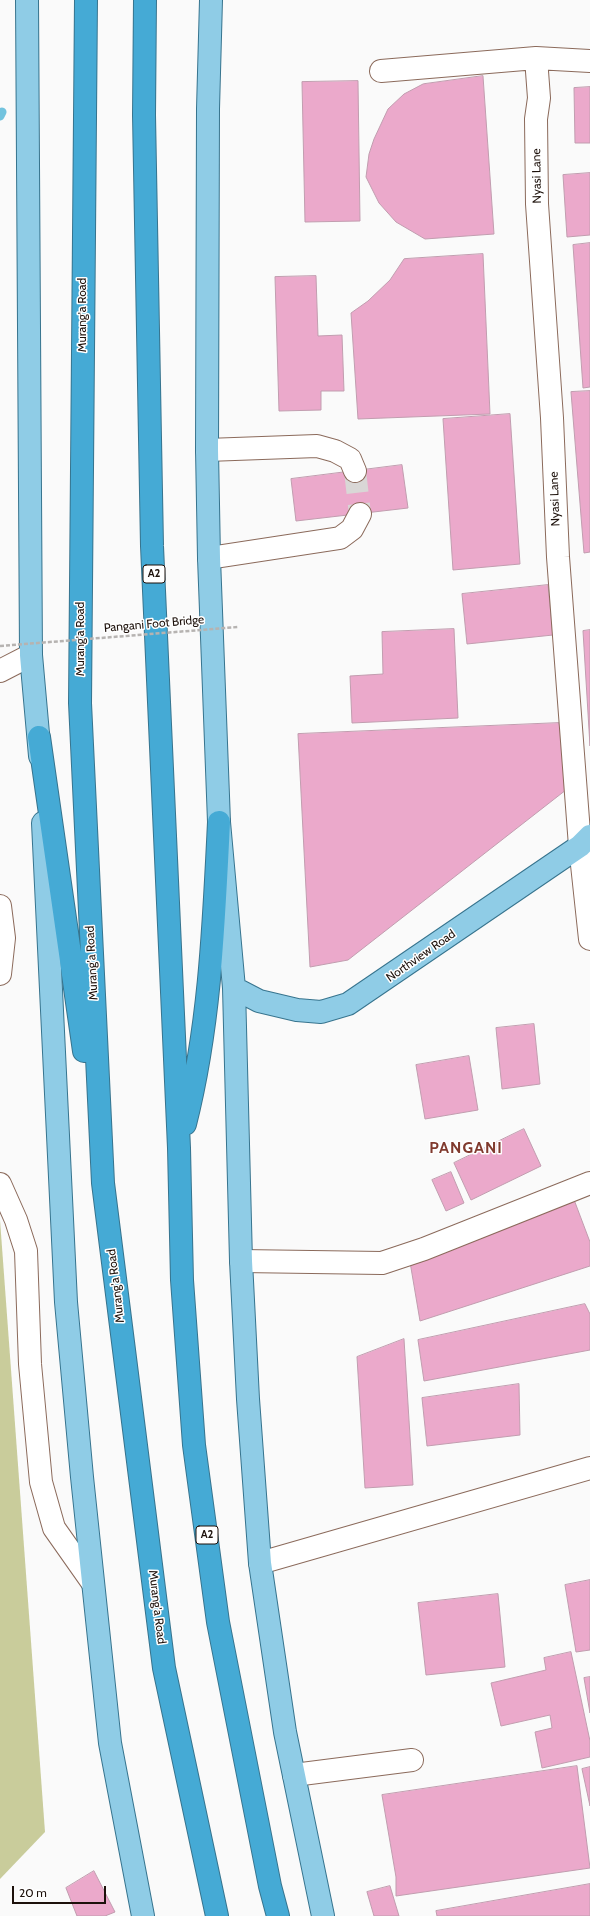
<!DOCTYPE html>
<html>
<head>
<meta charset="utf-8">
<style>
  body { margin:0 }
  #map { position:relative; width:590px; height:1916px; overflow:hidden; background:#fafafa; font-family:Cabin,sans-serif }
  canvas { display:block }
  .scale { position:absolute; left:12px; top:1886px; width:94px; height:18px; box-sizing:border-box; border:2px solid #1d110b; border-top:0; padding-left:5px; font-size:12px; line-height:14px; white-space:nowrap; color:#1d110b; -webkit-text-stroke:3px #fff; paint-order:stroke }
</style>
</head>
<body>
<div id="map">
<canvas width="590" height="1916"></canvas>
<div class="scale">20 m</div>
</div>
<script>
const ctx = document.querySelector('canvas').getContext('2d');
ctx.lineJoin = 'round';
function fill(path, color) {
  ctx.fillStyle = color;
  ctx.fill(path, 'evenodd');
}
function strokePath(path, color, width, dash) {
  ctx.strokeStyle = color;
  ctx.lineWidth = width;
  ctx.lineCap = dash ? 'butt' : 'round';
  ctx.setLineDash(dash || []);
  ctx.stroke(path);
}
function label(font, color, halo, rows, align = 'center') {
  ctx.font = font + ' Cabin,sans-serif';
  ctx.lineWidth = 3;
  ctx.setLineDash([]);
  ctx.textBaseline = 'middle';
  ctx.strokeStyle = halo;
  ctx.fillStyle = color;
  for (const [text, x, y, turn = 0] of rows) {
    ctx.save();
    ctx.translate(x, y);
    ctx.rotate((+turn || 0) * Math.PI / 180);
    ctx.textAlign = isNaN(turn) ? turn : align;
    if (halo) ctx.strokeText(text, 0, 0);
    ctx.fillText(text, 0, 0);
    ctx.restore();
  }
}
fill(new Path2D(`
  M0,1220L45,1832L0,1879Z`), '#c9cc9b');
strokePath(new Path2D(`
  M0,116L2,112`), '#72c3de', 9);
const building = new Path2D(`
  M483,76L494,234L425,239L396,222L379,203L366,177L369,154L374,139L388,109L404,94L423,84Z
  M358,81L360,221L305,222L302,82Z
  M590,87V143H575L574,88Z
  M590,173V235L567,237L563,175Z
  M590,243V387L583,388L573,245Z
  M483,254L490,414L358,419L351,313L368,301L390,280L404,259Z
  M316,276L318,336L342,335L344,391H321V410L279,411L275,277Z
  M590,391V552L584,553L571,392Z
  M510,414L520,564L453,570L443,419Z
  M402,465L408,508L296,521L291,479Z
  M548,585L553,635L467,644L462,594Z
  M454,629L458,718L352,723L350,676L383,674L382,632Z
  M590,630V746L583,631Z
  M559,723L571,786L348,960L310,967L298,734Z
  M534,1024L540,1084L502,1089L496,1028Z
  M469,1056L478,1110L425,1119L416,1065Z
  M524,1129L541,1166L471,1200L454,1163Z
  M451,1172L464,1203L446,1211L432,1180Z
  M573,1197L590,1242V1266L420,1321L409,1256Z
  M585,1304L590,1314V1350L424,1381L418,1340Z
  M404,1339L413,1485L365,1488L357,1357Z
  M519,1384L520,1435L427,1446L422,1398Z
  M590,1580V1650L576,1652L565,1585Z
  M498,1594L505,1667L426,1675L418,1603Z
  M571,1652L590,1741V1757L542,1768L535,1732L552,1728L550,1715L501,1726L491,1683L546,1670L544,1658Z
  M590,1677V1713L584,1678Z
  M577,1766L590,1868L396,1896V1877L382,1795Z
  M590,1767V1806L582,1769Z
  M94,1871L115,1912L105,1916H77L66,1888Z
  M590,1884V1916H437L436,1911Z
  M390,1886L399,1916H374L367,1892Z`);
fill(building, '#eba9cb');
strokePath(building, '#c19daf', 1);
strokePath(new Path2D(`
  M355,471L360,514`), '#d9d7d6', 22, [22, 11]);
const minor = new Path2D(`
  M536,58L539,98L536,119L537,204L552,418L558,557L580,846L590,939
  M381,71L536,58L590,61
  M207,450L317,446L335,451L350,459L355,471
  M209,558L340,538L352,529L360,514
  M0,671L31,655
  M0,906L4,938L0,974
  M0,1184L16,1220L26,1251L30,1364L41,1482L54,1528L92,1582
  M241,1261L382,1263L424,1249L590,1183
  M260,1563L590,1468
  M294,1775L412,1760`);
const major = new Path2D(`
  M27,0L31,655L40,756
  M211,0L208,109L207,450L209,558L219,822L234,988L241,1261L248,1399L260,1563L285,1732L323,1916
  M43,823L66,1302L82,1477L110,1743L143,1916
  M234,988L259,1001L297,1010L321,1012L348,1004L580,846L590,836`);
const highway = new Path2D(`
  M86,0L80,703L103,1183L164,1668L217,1916
  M145,0L144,115L152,546L179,1148L182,1280L194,1445L218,1622L270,1886L278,1916
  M39,737L84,1051
  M185,1124C210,1026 214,923 219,822`);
strokePath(minor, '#8b6a5b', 24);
strokePath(major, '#37748e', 24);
strokePath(highway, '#37748e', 24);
strokePath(minor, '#fff', 22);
strokePath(major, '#8fcce6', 22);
strokePath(highway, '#45aad5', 22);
strokePath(new Path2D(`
  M0,646L238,627`), '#b6b3b1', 2.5, [4, 2]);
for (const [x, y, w] of [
  [154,574,22],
  [207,1535,22]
]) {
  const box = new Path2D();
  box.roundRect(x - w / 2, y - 9, w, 18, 3);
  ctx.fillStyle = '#fff';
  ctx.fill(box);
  strokePath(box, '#1d110b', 1);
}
label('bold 11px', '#1d110b', null, [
  ["A2",154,574],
  ["A2",207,1535]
]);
label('12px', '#1d110b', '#fff', [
  ["Nyasi Lane",537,176,-91],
  ["Murang'a Road",82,315,-90],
  ["Nyasi Lane",555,499,-92],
  ["Pangani Foot Bridge",154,624,-5],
  ["Murang'a Road",80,639,-90],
  ["Northview Road",421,956,-35],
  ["Murang'a Road",92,963,-93],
  ["Murang'a Road",116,1286,-97],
  ["Murang'a Road",157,1607,83]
]);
ctx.letterSpacing = '1px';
label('bold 16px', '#803a2e', '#fff', [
  ["PANGANI",466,1148]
]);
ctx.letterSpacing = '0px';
</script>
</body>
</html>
